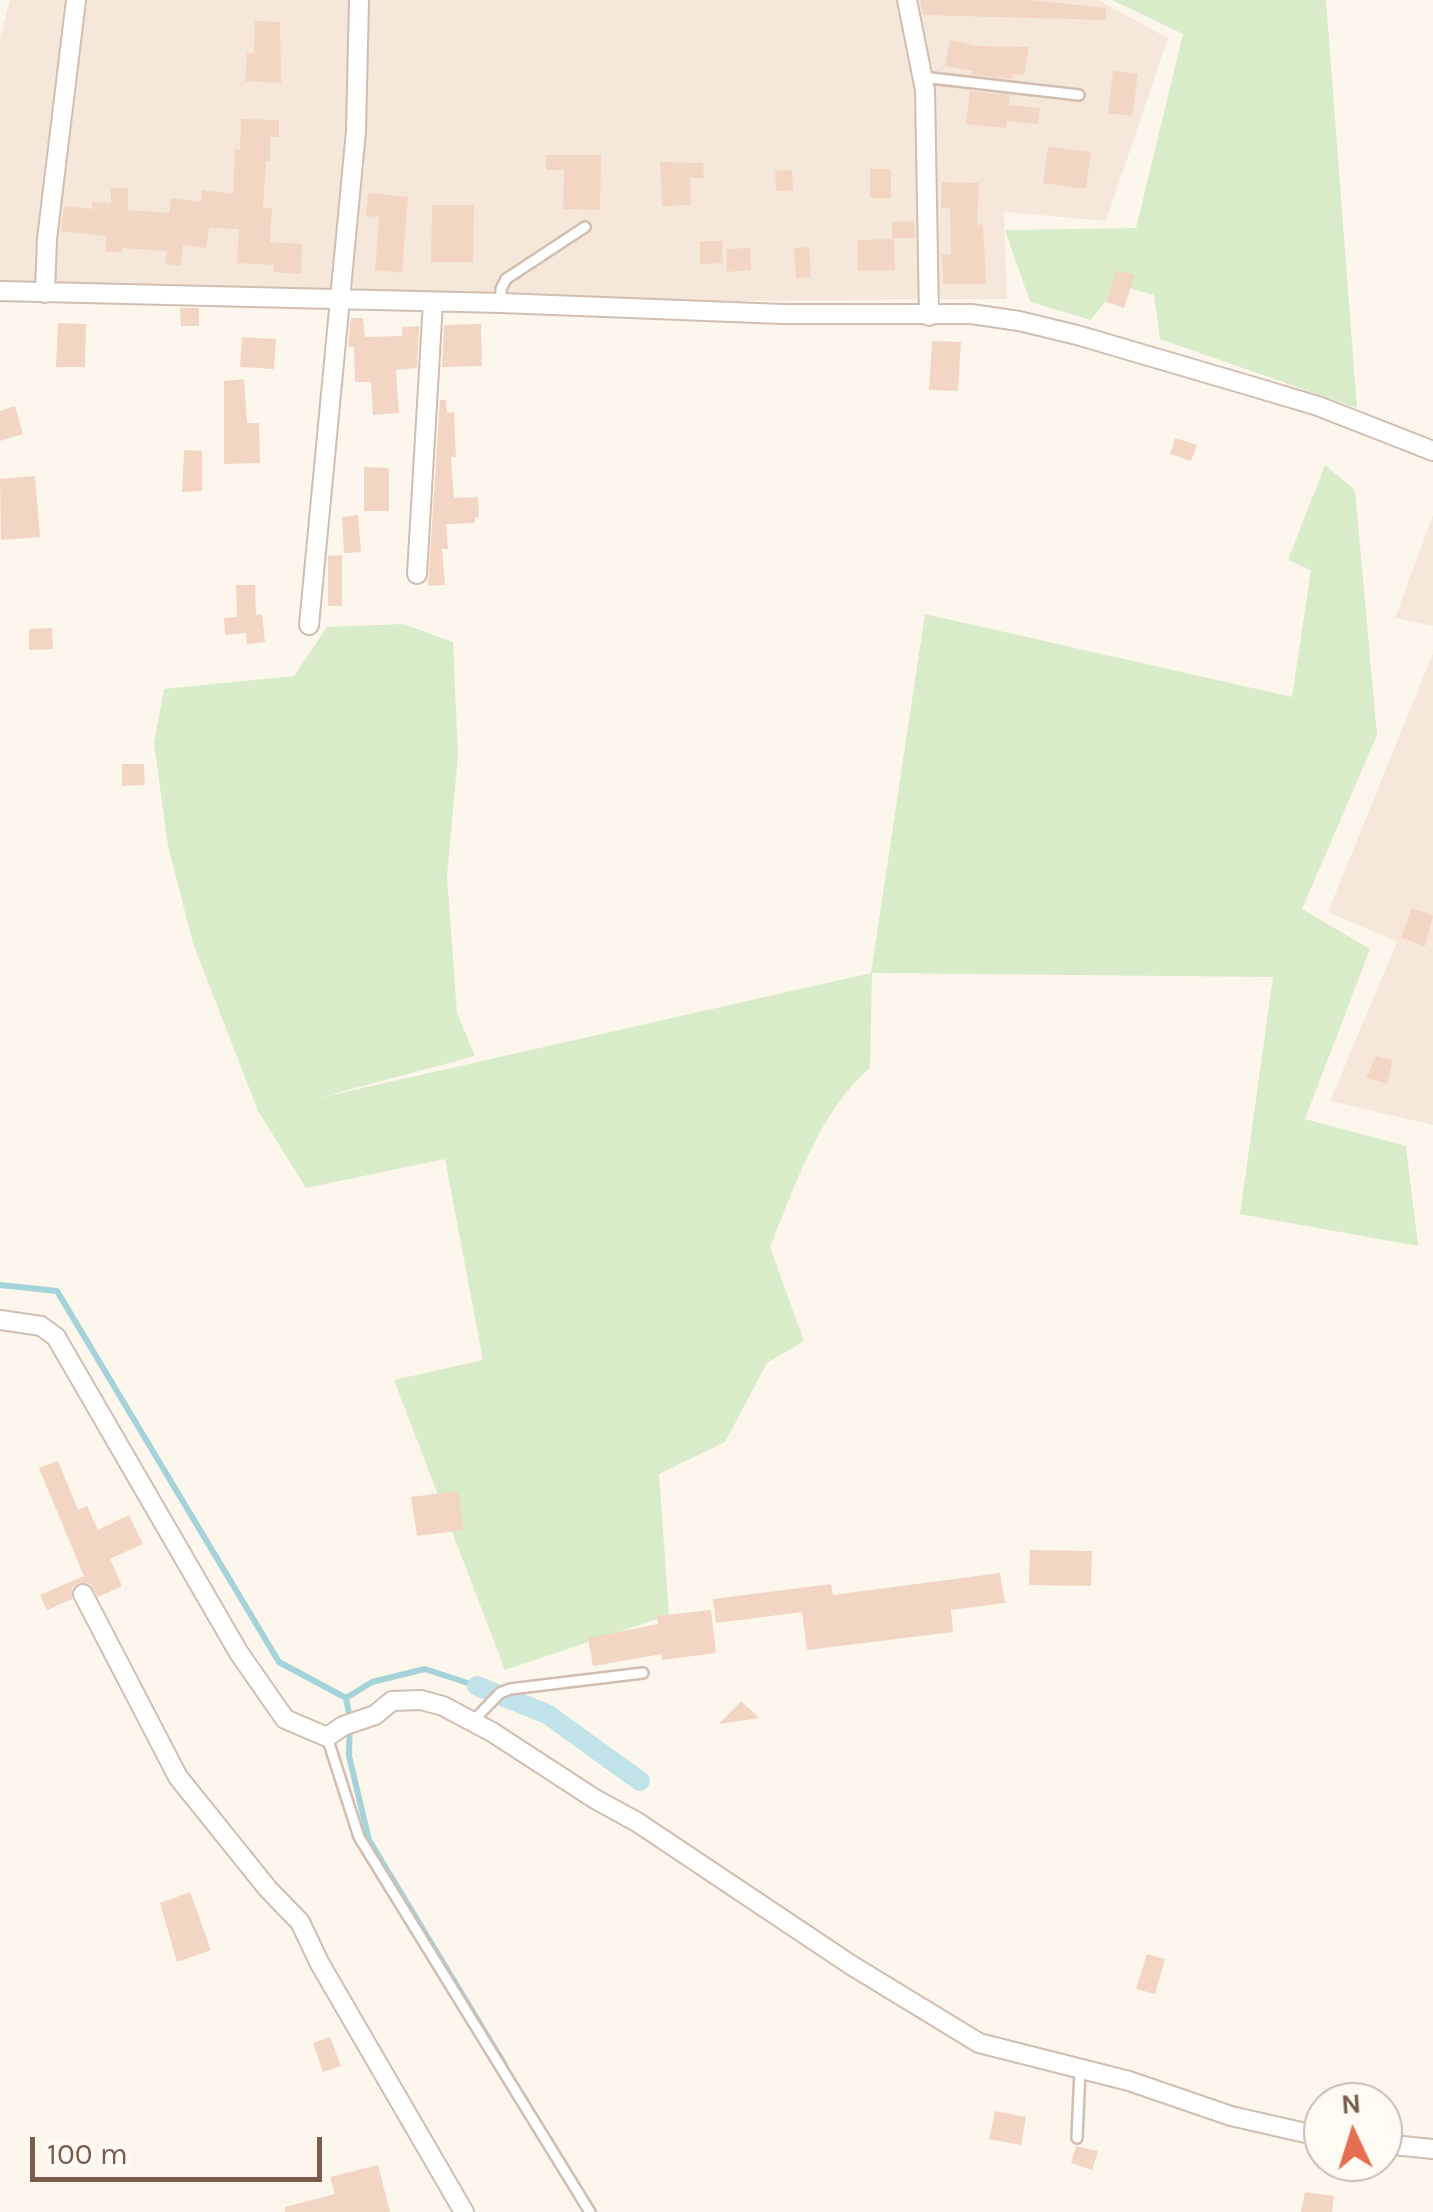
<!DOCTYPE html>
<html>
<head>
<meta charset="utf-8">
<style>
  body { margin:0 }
  #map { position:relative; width:1433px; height:2212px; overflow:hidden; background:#fdf6ec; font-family:Karla,sans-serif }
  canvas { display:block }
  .north { position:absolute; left:1303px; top:2082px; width:100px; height:100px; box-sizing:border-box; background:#fffaf3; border:2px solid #cabbb1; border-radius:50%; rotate:356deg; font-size:28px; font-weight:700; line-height:40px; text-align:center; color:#7a5c4d }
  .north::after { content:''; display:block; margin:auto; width:35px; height:45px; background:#e76f51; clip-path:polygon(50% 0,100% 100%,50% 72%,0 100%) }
  .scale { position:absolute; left:30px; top:2137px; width:292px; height:45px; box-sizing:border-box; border:5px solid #7a5c4d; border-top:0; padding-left:12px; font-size:30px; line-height:35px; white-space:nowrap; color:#7a5c4d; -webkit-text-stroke:8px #fffaf3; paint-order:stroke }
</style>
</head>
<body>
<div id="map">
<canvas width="1433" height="2212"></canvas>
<div class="north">N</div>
<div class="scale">100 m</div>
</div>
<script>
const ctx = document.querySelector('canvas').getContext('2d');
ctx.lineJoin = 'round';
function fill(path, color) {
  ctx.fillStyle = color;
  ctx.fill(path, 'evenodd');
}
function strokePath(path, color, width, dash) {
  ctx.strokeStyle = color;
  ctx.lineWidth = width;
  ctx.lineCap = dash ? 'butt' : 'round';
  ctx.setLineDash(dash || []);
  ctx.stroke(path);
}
fill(new Path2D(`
  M10,0H1098L1168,38L1106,221L1004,212L1007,299L501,303L0,286V38Z
  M1433,515V626L1395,618Z
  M1433,653V1125L1330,1101L1397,942L1328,912Z`), '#f5e8da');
fill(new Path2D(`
  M1112,0H1326L1357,408L1160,339L1154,295L1118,285L1091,320L1030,302L1005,230L1136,228L1183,34Z
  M1325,465L1355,490L1377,735L1302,909L1370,949L1305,1119L1406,1146L1418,1246L1240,1214L1273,977L872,973L870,1068C820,1110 794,1188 770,1247L804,1341L767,1363L725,1442L659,1474L669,1615L505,1670L394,1380L483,1360L445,1159L306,1188L258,1111L193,943L168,846L154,743L164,689L294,676L327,627L403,624L453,642L458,755L447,876L457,1013L475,1056L314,1099L871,973L925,614L1292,697L1311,570L1288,560Z`), '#d8ecc9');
strokePath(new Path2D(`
  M0,1285L57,1291L279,1662L346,1698L372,1682L425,1669L477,1686
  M346,1698L350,1719L349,1756L369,1840L505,2065`), '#a5d3da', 6);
strokePath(new Path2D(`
  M477,1686L547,1714L640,1781`), '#bfe3e8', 20);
fill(new Path2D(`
  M920,0H1031L1106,8V20L923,15Z
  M255,21L280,22L281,83L245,81L247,53H254Z
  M950,40L977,46L1029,47L1024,75L1013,74L1012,79L972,75L973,71L945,66Z
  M1113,71L1138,74L1132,116L1108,113Z
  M970,91L1010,95L1009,105L1040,108L1038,124L1007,121L1006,128L966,124Z
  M241,119L279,120V137H270V161H266L263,208H272L270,242L302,244L301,274L274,272V265L237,263L239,229L209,228L206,248L183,245L181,266L165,264L167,251L123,248V252H106V236L61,231L64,206L92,209V202L111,203V188H128V210L169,213L171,198L201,202L202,190L233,194L235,149H240Z
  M1048,147L1091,152L1086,189L1043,183Z
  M546,155H601L600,210L563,209L564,170H546Z
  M660,162L703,163L704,178H690L691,205L662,206Z
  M870,169H891V198H870Z
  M792,170L793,190L776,191L775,171Z
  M942,182L979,183L977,225L983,224L986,284H943L942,254H951L950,208H941Z
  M368,193L408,197L402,273L375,270L379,217L366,216Z
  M432,205H474L473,262H431Z
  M914,221L915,238H892V222Z
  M894,239L895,270L858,271L857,240Z
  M700,241H722L723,263L700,264Z
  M809,247L811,277L796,278L794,248Z
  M750,248L751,270L727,272L726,249Z
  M1117,270L1135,275L1124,308L1106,302Z
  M180,308H199V326H181Z
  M351,318H363L365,337L402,336V327L419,326L417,368L396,370L399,413L373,415L371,382H355L354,347H348Z
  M58,323L86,324L85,367H56Z
  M481,324L482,366L442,367L444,325Z
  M242,337L276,339L274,369L240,367Z
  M932,341L961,342L958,391L929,390Z
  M244,379L247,423H259L260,463L224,464V381Z
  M440,400H446L447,413L454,412L456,457H451L454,498L478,497L479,517H475V523L446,524L448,549H442L445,585L428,586Z
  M15,406L23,434L0,441V411Z
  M1175,438L1197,445L1191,461L1170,454Z
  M184,450L202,451V491L182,492Z
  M364,467L389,468V511H364Z
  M35,476L40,537L1,540L0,479Z
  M358,515L361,552L344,553L342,517Z
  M342,555V606H328V556Z
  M236,585H255L256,615L262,614L265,642L247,644L246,633L225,635L224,618L237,617Z
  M52,628L53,649L29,650V629Z
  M122,764H144L145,785L122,786Z
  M1412,908L1433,916L1425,946L1401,938Z
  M1376,1056L1393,1060L1387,1084L1366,1078Z
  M58,1461L78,1510L87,1506L98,1530L129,1515L143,1544L110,1559L122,1586L98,1597L90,1584L78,1583L72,1588V1599L47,1610L40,1595L84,1576L39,1468Z
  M458,1491L464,1530L417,1536L411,1497Z
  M1030,1550L1092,1551L1091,1586L1029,1585Z
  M1000,1573L1005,1603L951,1610L953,1632L807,1650L802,1612L716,1623L713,1599L831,1584L833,1595Z
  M711,1610L716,1653L662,1660V1654L593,1666L588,1638L658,1624L657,1616Z
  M741,1701L759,1718L719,1724Z
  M190,1892L211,1950L177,1962L160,1903Z
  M1147,1954L1165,1959L1155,1994L1136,1989Z
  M330,2037L341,2066L323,2072L313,2043Z
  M995,2111L1026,2117L1021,2145L989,2139Z
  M1076,2146L1098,2151L1092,2170L1071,2163Z
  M378,2165L390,2212H285V2207L335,2194L330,2177Z
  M1305,2192L1334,2196L1332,2212H1301Z`), '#f3d5c3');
const lane = new Path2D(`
  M922,77L1079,95
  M501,303V289L506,279L585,227
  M473,1721L500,1693L510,1689L643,1673
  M327,1737L359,1837L590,2212
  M1077,2138L1080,2070`);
const street = new Path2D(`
  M907,0L925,90L929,316
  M0,291L501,303L783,314H971L1019,321L1077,335L1261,389L1318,406L1433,451
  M45,293L47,239L76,0
  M417,574L433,302
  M309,625L356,131L359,0
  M0,1320L41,1326L56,1337L239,1653L285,1719L327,1737L343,1726L375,1715L392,1701L421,1700L443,1706L492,1732L595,1799L637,1822L851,1965L979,2043L1129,2081L1231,2116L1323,2137
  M83,1594L178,1777L268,1889L300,1922L320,1964L464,2212
  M1383,2144L1433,2149`);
strokePath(lane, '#d1beb0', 14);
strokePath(street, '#d1beb0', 22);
strokePath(lane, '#fff', 9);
strokePath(street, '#fff', 18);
</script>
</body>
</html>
